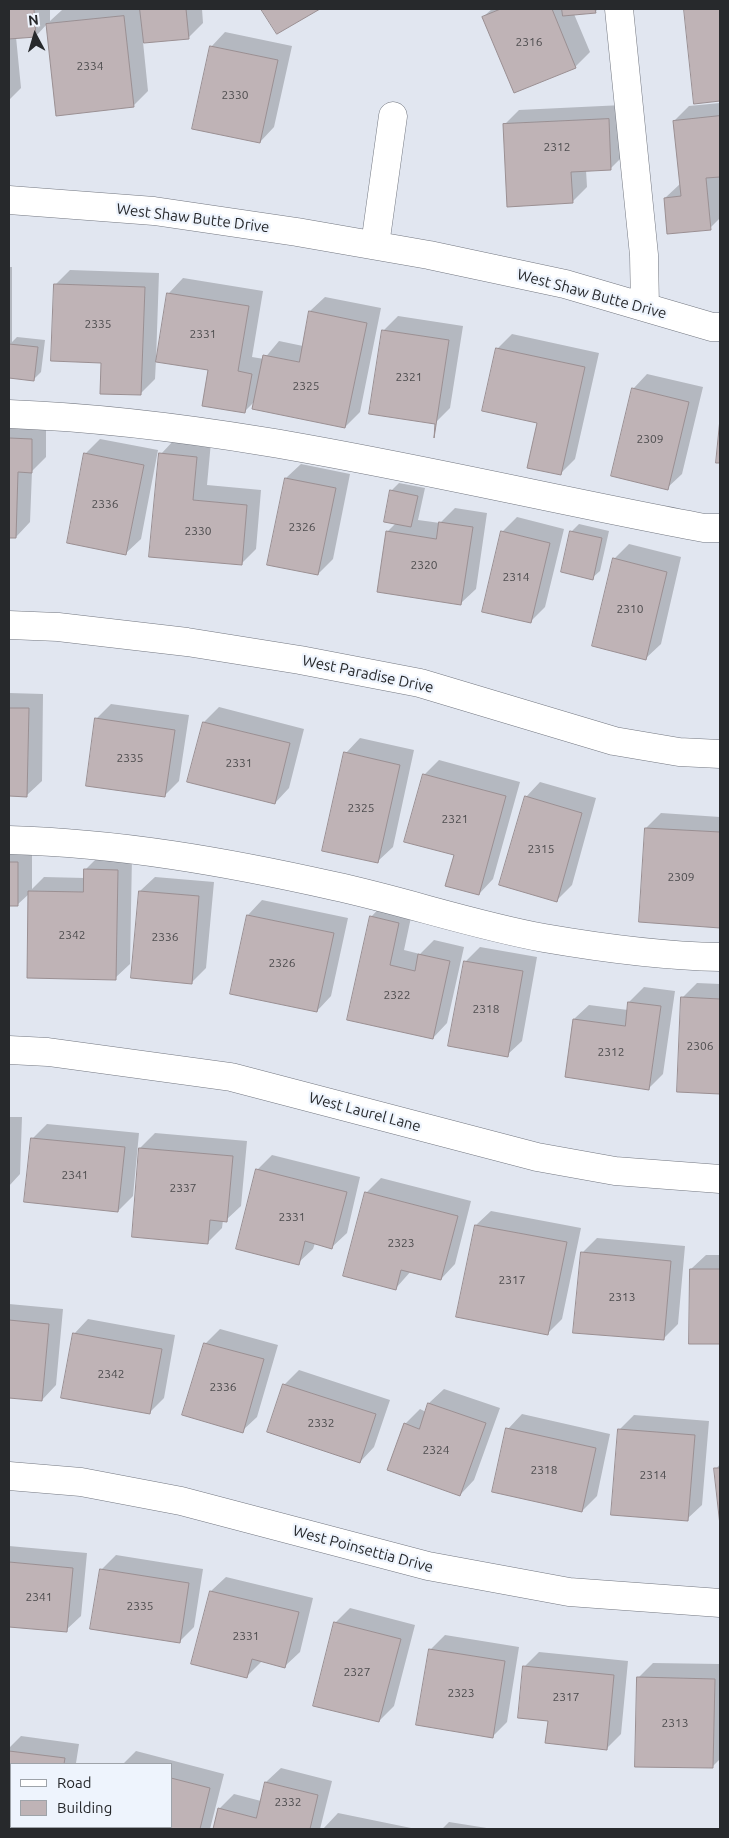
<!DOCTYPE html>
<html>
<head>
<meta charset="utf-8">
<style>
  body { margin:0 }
  #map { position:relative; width:729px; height:1838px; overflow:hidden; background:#e1e6f0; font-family:Ubuntu,sans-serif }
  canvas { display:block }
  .frame { position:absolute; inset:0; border:10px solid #27292c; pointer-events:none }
  .legend { position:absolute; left:10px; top:1763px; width:162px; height:65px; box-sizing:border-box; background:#eef4fd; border:1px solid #9ea3a9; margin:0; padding:6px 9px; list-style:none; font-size:15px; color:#27292c }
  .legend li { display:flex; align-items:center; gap:10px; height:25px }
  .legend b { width:25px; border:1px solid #9ea3a9 }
  .north { position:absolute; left:10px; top:10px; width:50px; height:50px; -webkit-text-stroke:4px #eef4fd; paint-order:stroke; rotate:354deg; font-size:14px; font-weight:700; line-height:20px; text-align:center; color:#27292c }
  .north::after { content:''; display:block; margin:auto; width:18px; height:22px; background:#27292c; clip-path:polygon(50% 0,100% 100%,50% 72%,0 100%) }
</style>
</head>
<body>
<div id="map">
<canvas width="729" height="1838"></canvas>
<div class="frame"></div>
<ul class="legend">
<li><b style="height:6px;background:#fff"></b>Road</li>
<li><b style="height:14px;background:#bfb3b6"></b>Building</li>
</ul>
<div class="north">N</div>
</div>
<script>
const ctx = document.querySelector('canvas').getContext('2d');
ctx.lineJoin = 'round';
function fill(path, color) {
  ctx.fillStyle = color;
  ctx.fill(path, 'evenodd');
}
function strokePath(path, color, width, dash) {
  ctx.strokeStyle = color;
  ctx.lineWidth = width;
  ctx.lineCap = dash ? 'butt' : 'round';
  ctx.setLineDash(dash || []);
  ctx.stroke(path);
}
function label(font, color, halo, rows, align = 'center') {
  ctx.font = font + ' Ubuntu,sans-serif';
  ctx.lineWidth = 4.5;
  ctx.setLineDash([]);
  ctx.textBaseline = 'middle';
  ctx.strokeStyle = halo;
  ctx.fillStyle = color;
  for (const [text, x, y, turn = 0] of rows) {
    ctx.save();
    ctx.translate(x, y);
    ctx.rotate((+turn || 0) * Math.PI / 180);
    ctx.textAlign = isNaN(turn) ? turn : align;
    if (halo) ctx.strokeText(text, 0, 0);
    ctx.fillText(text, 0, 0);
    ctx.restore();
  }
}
fill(new Path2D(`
  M9,9H50V21L62,10L70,9H202L203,23L189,37L143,42L148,91L133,106L47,24L36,36L16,37L21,88L9,100Z
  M263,9H318L277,33Z
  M492,9H598L595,12L574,14L590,52L575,67L483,17Z
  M685,9H720V100L695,102Z
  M225,32L292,46L274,127L260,142L211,47Z
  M720,103V218L710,228L665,198L680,184L674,121L689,106Z
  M623,105L625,154L611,168L586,170L587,187L572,202L504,125L519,110Z
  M9,267H12V342L17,337L45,340L41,372L33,380L9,377Z
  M70,270L159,273L156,360L169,293L183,278L263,291L252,357L264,359L279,341L303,346L310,311L325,297L381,308L360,412L345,427L255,401L245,411L209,369L156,360L155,379L140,394L103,362L55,285Z
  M398,316L463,326L450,408L435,423L383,331Z
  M512,334L599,353L575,459L561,473L539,422L497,349Z
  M647,374L703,387L682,474L667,488L633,389Z
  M9,424L46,425V457L32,471L30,522L16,537H9Z
  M100,439L158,450L141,539L126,553L85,454Z
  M175,439L211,442L207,485L261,490L256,549L241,564L151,556L161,454Z
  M301,464L350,474L333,559L318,574L286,478Z
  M399,483L425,488L418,520L440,523L455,508L487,513L476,589L461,603L387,532L396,523L391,491Z
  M517,517L564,529L545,607L530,622L502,532Z
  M579,524L609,531L600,571L592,578L571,532Z
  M629,544L681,557L661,644L646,658L614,559Z
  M9,693L43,694L42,781L27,795H9Z
  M111,704L189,715L179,781L165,795L96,719Z
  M219,707L304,729L289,788L275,803L189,781L204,722Z
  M360,738L414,750L393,847L378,861L346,753Z
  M439,760L520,782L493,879L479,894L455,854L424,775Z
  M540,782L596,798L572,885L557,900L526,797Z
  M661,813L720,817V927L640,921L646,828Z
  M9,847L32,848V889L44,877L85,878V870L100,855H132L130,964L115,978L30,893L17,905H9Z
  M155,877L214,882L206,968L191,983L140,891Z
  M262,900L348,918L331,996L317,1011L231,993L248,915Z
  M385,902L413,908L404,950L420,954L434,940L464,947L447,1023L433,1038L348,1019L371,917Z
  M480,947L537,957L522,1041L507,1055L465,962Z
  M697,983L720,984V1093L679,1091L682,998Z
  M644,987L675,991L663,1074L649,1088L574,1019L589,1005L628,1010L629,1002Z
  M9,1117H22L20,1174L9,1186Z
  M47,1124L139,1133L133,1196L118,1211L32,1139Z
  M155,1133L247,1141L241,1206L226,1220H223L222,1228L207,1243L140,1148Z
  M272,1155L360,1177L347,1233L332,1247L315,1243L313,1249L298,1263L257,1170Z
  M381,1178L471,1201L455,1264L441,1279L411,1271L396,1288L366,1193Z
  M491,1211L581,1228L562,1319L548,1333L476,1225Z
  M597,1238L685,1246L678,1324L663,1339L582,1253Z
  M706,1255H720V1343H690L691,1269Z
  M9,1304L63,1309L56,1385L42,1400L9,1397Z
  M88,1319L175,1335L164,1398L149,1413L74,1334Z
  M220,1329L278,1345L257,1417L242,1431L205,1344Z
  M299,1370L390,1400L374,1447L360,1462L284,1385Z
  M444,1389L500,1408L474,1480L460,1495L405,1424L420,1409L426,1412L429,1403Z
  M522,1414L610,1434L597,1496L582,1511L508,1429Z
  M634,1415L709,1421L702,1505L687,1519L619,1430Z
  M720,1464V1513L716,1469Z
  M9,1546L87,1553L81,1616L66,1630L9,1625Z
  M116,1555L203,1569L194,1627L179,1642L101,1570Z
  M226,1577L313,1598L300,1652L285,1666L262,1661L247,1676L211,1591Z
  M350,1608L415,1625L394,1706L379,1721L335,1623Z
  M445,1635L519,1647L507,1722L492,1737L430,1650Z
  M539,1652L628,1661L621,1734L607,1748L549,1720L524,1667Z
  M653,1663L720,1664V1759L712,1767L638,1678Z
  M21,1736L79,1744L76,1763L87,1764H11V1821H9V1748Z
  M136,1751L224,1774L210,1829H105V1827H171V1764H123Z
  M281,1768L332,1781L320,1829H214L219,1809L234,1794L261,1801L266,1782Z
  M338,1813L416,1829H323Z
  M449,1822L493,1829H442Z
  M49,1827H93L90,1829Z`), '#0003');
const building = new Path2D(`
  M9,9H34L36,37L9,39Z
  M140,9H186L189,39L144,43Z
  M261,9H320L277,34Z
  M501,9H552L576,68L514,93L482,17Z
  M562,9H595L596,13L563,16Z
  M684,9H720V101L694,104Z
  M124,16L134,107L56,116L46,24Z
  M210,46L278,60L260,143L192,129Z
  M720,116V177L706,178L711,230L667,234L664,198L681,196L673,121Z
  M609,119L611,170L571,172L573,203L507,207L503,124Z
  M54,284L145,287L141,395L100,394L101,363L51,361Z
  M167,293L249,306L238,371L252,374L245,413L202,406L208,370L156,362Z
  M309,311L367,323L345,428L252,409L263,355L299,362Z
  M382,330L449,340L434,438L435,424L369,414Z
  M9,344L38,347L34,381L9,378Z
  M496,348L585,367L561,475L527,468L537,423L482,411Z
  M632,388L689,402L668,490L611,476Z
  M720,419V463H716Z
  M9,438L32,439V473L18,472L16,538H9Z
  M84,453L144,465L126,555L67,543Z
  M159,453L197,457L193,500L247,505L242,565L149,557Z
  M285,478L336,488L318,575L267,565Z
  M390,490L418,496L411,527L384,522Z
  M439,522L473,527L461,605L377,592L386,531L436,539Z
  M501,531L550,543L531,623L482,612Z
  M570,531L602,538L593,580L561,572Z
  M613,558L667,572L646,660L592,646Z
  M9,708H29L27,797L9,796Z
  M95,718L175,730L165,797L86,786Z
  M203,722L290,743L275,804L187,782Z
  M344,752L400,765L378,863L322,851Z
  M423,774L506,796L479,895L445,886L454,855L404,842Z
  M525,796L582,813L557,902L499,885Z
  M645,828L720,832V928L639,922Z
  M9,862H18V906H9Z
  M84,869L118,870L116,980L27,978L28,891L83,892Z
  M139,891L199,896L192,984L131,978Z
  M247,915L334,933L317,1012L230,994Z
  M370,916L399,923L390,965L415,971L418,954L450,961L433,1039L347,1020Z
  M464,961L523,971L508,1057L448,1046Z
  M681,997L720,999V1094L677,1092Z
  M628,1002L661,1006L649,1090L565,1077L573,1019L625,1026Z
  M31,1138L125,1147L118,1212L24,1202Z
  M139,1148L233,1156L227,1222L210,1220L208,1244L132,1237Z
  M256,1169L347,1192L332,1249L305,1241L299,1265L236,1249Z
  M365,1192L458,1216L441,1280L401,1270L396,1290L343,1276Z
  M475,1225L567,1242L548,1335L456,1317Z
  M581,1252L671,1261L664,1340L573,1333Z
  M690,1269H720V1344H689Z
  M9,1320L49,1324L42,1401L9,1398Z
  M73,1333L162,1349L150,1414L61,1398Z
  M204,1343L264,1359L243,1433L182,1415Z
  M283,1384L376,1414L360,1463L267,1432Z
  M428,1403L486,1423L460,1496L387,1470L404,1423L419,1429Z
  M506,1428L596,1448L582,1512L492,1492Z
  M618,1429L695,1435L688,1521L611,1515Z
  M714,1468H720V1525Z
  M9,1562L73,1568L67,1632L9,1627Z
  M100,1569L189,1583L180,1643L90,1629Z
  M210,1591L299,1612L285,1668L252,1659L247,1678L191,1664Z
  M334,1622L401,1639L379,1722L313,1706Z
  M429,1649L505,1661L493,1738L416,1725Z
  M523,1666L614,1675L607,1750L545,1743L548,1721L518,1718Z
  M637,1677L715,1679L713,1768L635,1767Z
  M9,1751L65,1758L64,1764H11V1823L9,1822Z
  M171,1778L210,1788L200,1829H103L104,1827H171Z
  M265,1782L318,1795L310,1829H213L218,1808L256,1818Z
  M40,1827H88V1829Z`);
fill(building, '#bfb3b6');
strokePath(building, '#9a8f92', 1);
const minor = new Path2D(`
  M619,9L644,255L645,307
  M9,200L154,211L297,232L429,255L565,284L712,327H720
  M375,245L393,116
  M9,414C245,423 473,485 704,528H720
  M9,625L58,627L187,642L300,660L420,683L614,741L679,752L720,754
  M9,840C119,843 227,862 334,886C404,901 473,925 544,938C602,948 661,956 720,957
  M9,1050L48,1052L231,1077L537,1157L615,1171L720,1179
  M9,1476L81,1482L181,1501L428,1566L569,1592L720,1603`);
strokePath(minor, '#737780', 29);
strokePath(minor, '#fff', 28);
label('12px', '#4d4c4e', null, [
  ["2316",529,42],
  ["2334",90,66],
  ["2330",235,95],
  ["2312",557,147],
  ["2335",98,324],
  ["2331",203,334],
  ["2321",409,377],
  ["2325",306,386],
  ["2309",650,439],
  ["2336",105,504],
  ["2326",302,527],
  ["2330",198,531],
  ["2320",424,565],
  ["2314",516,577],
  ["2310",630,609],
  ["2335",130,758],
  ["2331",239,763],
  ["2325",361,808],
  ["2321",455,819],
  ["2315",541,849],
  ["2309",681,877],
  ["2342",72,935],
  ["2336",165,937],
  ["2326",282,963],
  ["2322",397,995],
  ["2318",486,1009],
  ["2306",700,1046],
  ["2312",611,1052],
  ["2341",75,1175],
  ["2337",183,1188],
  ["2331",292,1217],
  ["2323",401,1243],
  ["2317",512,1280],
  ["2313",622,1297],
  ["2342",111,1374],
  ["2336",223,1387],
  ["2332",321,1423],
  ["2324",436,1450],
  ["2318",544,1470],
  ["2314",653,1475],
  ["2341",39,1597],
  ["2335",140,1606],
  ["2331",246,1636],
  ["2327",357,1672],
  ["2323",461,1693],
  ["2317",566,1697],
  ["2313",675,1723],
  ["2332",288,1802]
]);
label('15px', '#27292c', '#eef4fd', [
  ["West Shaw Butte Drive",193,218,7],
  ["West Shaw Butte Drive",592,294,15],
  ["West Paradise Drive",368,674,12],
  ["West Laurel Lane",365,1112,15],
  ["West Poinsettia Drive",363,1549,15]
]);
</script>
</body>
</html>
